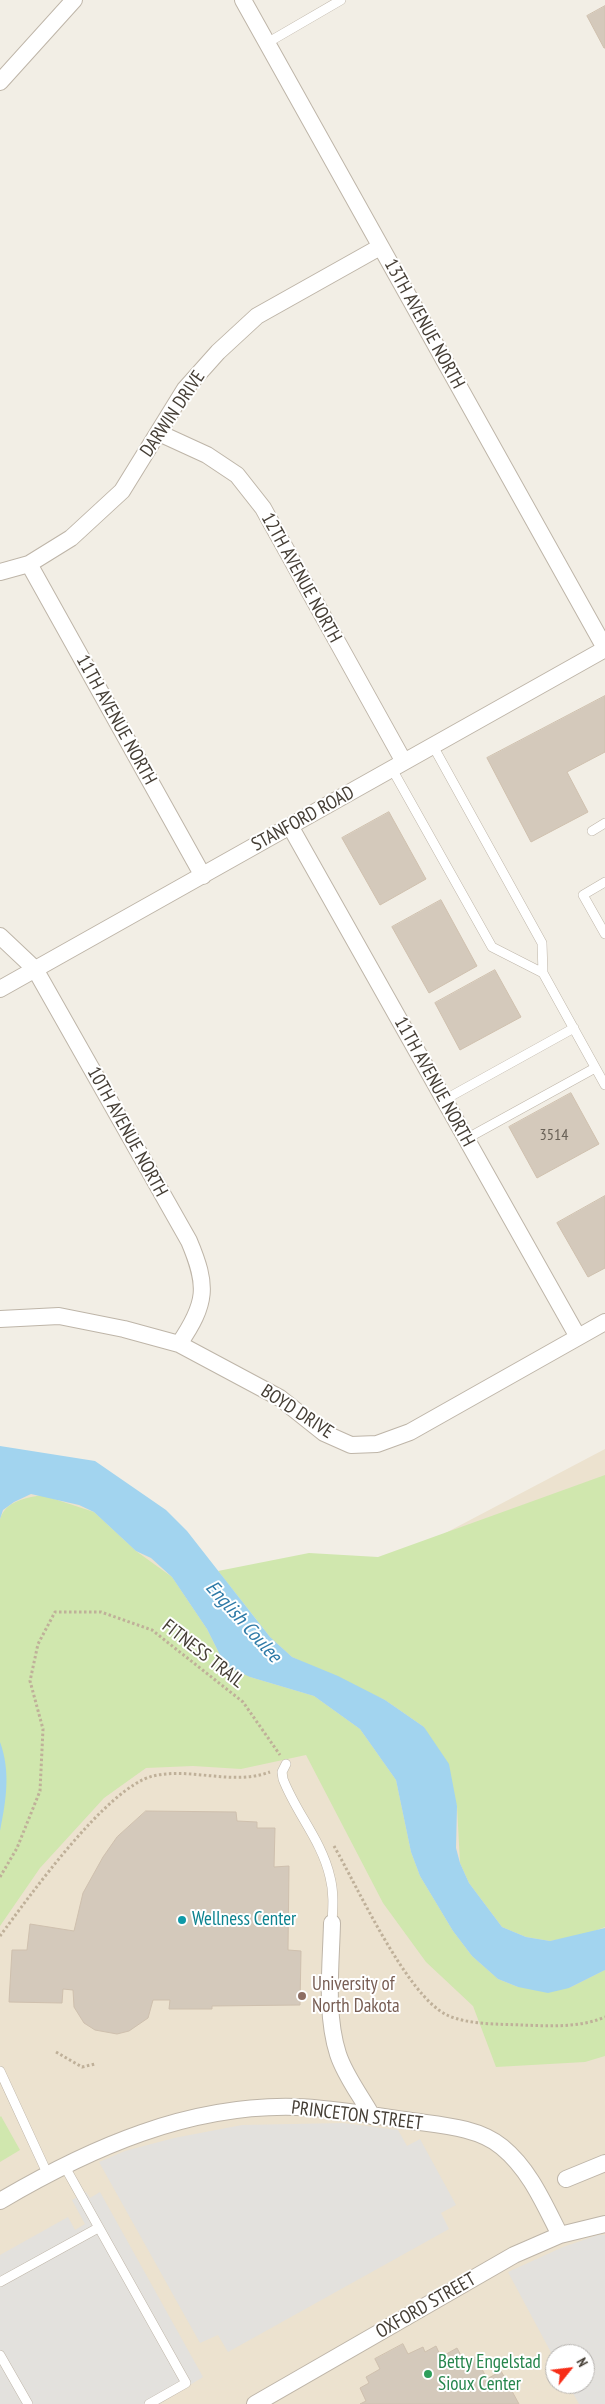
<!DOCTYPE html>
<html>
<head>
<meta charset="utf-8">
<style>
  body { margin:0 }
  #map { position:relative; width:605px; height:2404px; overflow:hidden; background:#f2eee5; font-family:"PT Sans Narrow",sans-serif }
  canvas { display:block }
  .north { position:absolute; left:545px; top:2344px; width:50px; height:50px; box-sizing:border-box; background:#fff; border:1px solid #b5b2ae; border-radius:50%; rotate:61deg; font-size:14px; font-weight:700; line-height:20px; text-align:center; color:#453e35 }
  .north::after { content:''; display:block; margin:auto; width:18px; height:22px; background:#f72d17; clip-path:polygon(50% 0,100% 100%,50% 72%,0 100%) }
</style>
</head>
<body>
<div id="map">
<canvas width="605" height="2404"></canvas>
<div class="north">N</div>
</div>
<script>
const ctx = document.querySelector('canvas').getContext('2d');
ctx.lineJoin = 'round';
function fill(path, color) {
  ctx.fillStyle = color;
  ctx.fill(path, 'evenodd');
}
function strokePath(path, color, width, dash) {
  ctx.strokeStyle = color;
  ctx.lineWidth = width;
  ctx.lineCap = dash ? 'butt' : 'round';
  ctx.setLineDash(dash || []);
  ctx.stroke(path);
}
function label(font, color, halo, rows, align = 'center') {
  ctx.font = font + ' "PT Sans Narrow",sans-serif';
  ctx.lineWidth = 4;
  ctx.setLineDash([]);
  ctx.textBaseline = 'middle';
  ctx.strokeStyle = halo;
  ctx.fillStyle = color;
  for (const [text, x, y, turn = 0] of rows) {
    ctx.save();
    ctx.translate(x, y);
    ctx.rotate((+turn || 0) * Math.PI / 180);
    ctx.textAlign = isNaN(turn) ? turn : align;
    if (halo) ctx.strokeText(text, 0, 0);
    ctx.fillText(text, 0, 0);
    ctx.restore();
  }
}
fill(new Path2D(`
  M605,1449V2404H0V1483H67L244,1639ZM555,2354H585V2384H555Z`), '#ece2cf');
fill(new Path2D(`
  M605,1475V1927L584,1935L550,1941L526,1937L502,1927L469,1883L460,1863L457,1806L424,1727L385,1700L292,1657L270,1637L218,1571L309,1553L378,1557Z
  M42,1495L94,1512L136,1551L172,1577L207,1629L220,1655L250,1677L314,1696L360,1729L396,1780L411,1852L420,1876L453,1931L472,1956L498,1979L518,1987L569,1988L605,1970V2056L585,2062L496,2067L473,2006L426,1962L383,1903L306,1755L241,1769L193,1766L146,1768L104,1798L40,1868L0,1926V1519C6,1501 25,1498 42,1495Z
  M1,2116L20,2150L0,2162V2117Z`), '#d0e7ae');
fill(new Path2D(`
  M343,2123L398,2130L407,2146L420,2139L456,2205L441,2213L449,2229L228,2352L218,2335L200,2343L99,2162L125,2151L174,2138L242,2125Z
  M86,2192L90,2198L100,2192L203,2377L159,2404H0V2255L68,2217L75,2230L85,2224L72,2200Z
  M598,2235H605V2404H579L568,2384H585V2354H555V2360L508,2272L563,2247Z`), '#e3e1dd');
fill(new Path2D(`
  M0,1446L95,1461L166,1510L187,1531L270,1637L292,1657L338,1676L385,1700L424,1727L449,1764L457,1806L456,1848L460,1863L469,1883L502,1927L526,1937L550,1941L605,1928V1970L569,1988L548,1993L518,1987L498,1979L472,1956L453,1931L420,1876L411,1852L396,1780L360,1729L314,1696L250,1677L230,1668L220,1655L207,1629L172,1577L151,1558L136,1551L94,1512L79,1505L31,1494L14,1502L3,1510L0,1519Z
  M0,1742C11,1772 6,1801 0,1831Z`), '#a2d4ef');
const building = new Path2D(`
  M605,6V48H604L587,16Z
  M605,696V752L567,772L588,812L531,842L487,758Z
  M389,812L426,879L380,905L342,838Z
  M441,900L477,966L429,993L392,927Z
  M495,970L521,1017L460,1050L435,1003Z
  M571,1093L599,1144L537,1178L509,1127Z
  M605,1196V1268L588,1277L557,1223Z
  M146,1811L236,1812L237,1821L257,1822V1828H275L274,1867L289,1866L288,1950L301,1951L300,2005L212,2006V2009H169L170,2000H153L148,2018L129,2031L117,2034L95,2030L84,2023L74,2007L73,1990L63,1989L62,2003L9,2002L12,1950H27L30,1924L74,1931L83,1893L103,1857L117,1837Z
  M403,2344L408,2354L423,2347L425,2352L436,2346L441,2357L457,2348L465,2363L476,2357L487,2379L501,2371L519,2404H360L366,2401L360,2388L369,2383L366,2377L380,2369L375,2359Z`);
fill(building, '#d4c9bb');
strokePath(building, '#cfc0ae', 1);
const lane = new Path2D(`
  M267,43L341,0
  M433,746L542,943L543,973
  M392,769L492,947L543,973L605,1085
  M592,831L605,823
  M605,882L583,895L605,934
  M444,1100L574,1028
  M466,1139L595,1068
  M286,1764L282,1772L283,1779C296,1813 322,1841 330,1877C334,1892 333,1907 332,1923
  M0,2071L48,2175
  M65,2167L186,2383L149,2404
  M0,2282L98,2228
  M0,2355L28,2404`);
const street = new Path2D(`
  M243,0L605,648
  M0,82L74,0
  M159,433L207,455L237,475L263,508L404,762
  M29,564L203,876
  M0,572L29,564L71,538L122,491L185,389L218,352L257,316L380,247
  M290,826L578,1337
  M0,936L35,969L189,1241C208,1286 207,1303 179,1344
  M0,989L605,649
  M0,1319L59,1316L124,1329L179,1344L280,1398L324,1433L351,1445L377,1444L410,1432L605,1322
  M332,1923C331,1966 325,2013 338,2054C345,2076 361,2096 372,2116
  M566,2179L605,2163
  M0,2201C90,2148 189,2104 296,2107C332,2108 369,2115 405,2120C436,2125 477,2126 502,2147C530,2170 544,2204 560,2235
  M255,2404L514,2255L560,2235L605,2224`);
strokePath(lane, '#beb5a8', 10);
strokePath(street, '#beb5a8', 18);
strokePath(new Path2D(`
  M334,1846C358,1888 407,1996 447,2015C468,2025 500,2024 522,2025C550,2026 579,2028 605,2017
  M0,1877L17,1848L40,1791L43,1729L30,1681L38,1644L55,1612H101L152,1630L243,1702L280,1755
  M0,1936C29,1897 107,1787 153,1776C191,1767 232,1786 270,1772
  M56,2052L82,2067L95,2064`), '#bfb099', 3, [2.5, 2.5]);
strokePath(lane, '#fff', 9);
strokePath(street, '#fff', 16);
for (const [x, y, r, color] of [
  [182,1920,5,"#0f9aa8"],
  [302,1996,5,"#8d6e63"],
  [428,2374,5,"#2e9e5b"]
]) {
  const dot = new Path2D();
  dot.arc(x, y, r, 0, 2 * Math.PI);
  ctx.fillStyle = color;
  ctx.fill(dot);
  strokePath(dot, '#fff', 2);
}
label('16px', '#696156', null, [
  ["3514",554,1135]
]);
label('19px', '#453e35', '#fff', [
  ["13TH AVENUE NORTH",424,324,61],
  ["DARWIN DRIVE",173,414,-56],
  ["12TH AVENUE NORTH",301,578,61],
  ["11TH AVENUE NORTH",116,720,61],
  ["STANFORD ROAD",303,819,-29],
  ["11TH AVENUE NORTH",434,1082,61],
  ["10TH AVENUE NORTH",127,1132,61],
  ["BOYD DRIVE",297,1412,33],
  ["FITNESS TRAIL",203,1654,38],
  ["PRINCETON STREET",357,2116,7],
  ["OXFORD STREET",426,2306,-30]
]);
label('19px', '#0d838f', '#fff', [
  ["Wellness Center",192,1920]
], 'left');
label('19px', '#785e54', '#fff', [
  ["University of",312,1985],
  ["North Dakota",312,2007]
], 'left');
label('19px', '#27864d', '#fff', [
  ["Betty Engelstad",438,2363],
  ["Sioux Center",438,2385]
], 'left');
label('italic 20px', '#2e7aa7', '#fff', [
  ["English Coulee",243,1622,48]
]);
</script>
</body>
</html>
